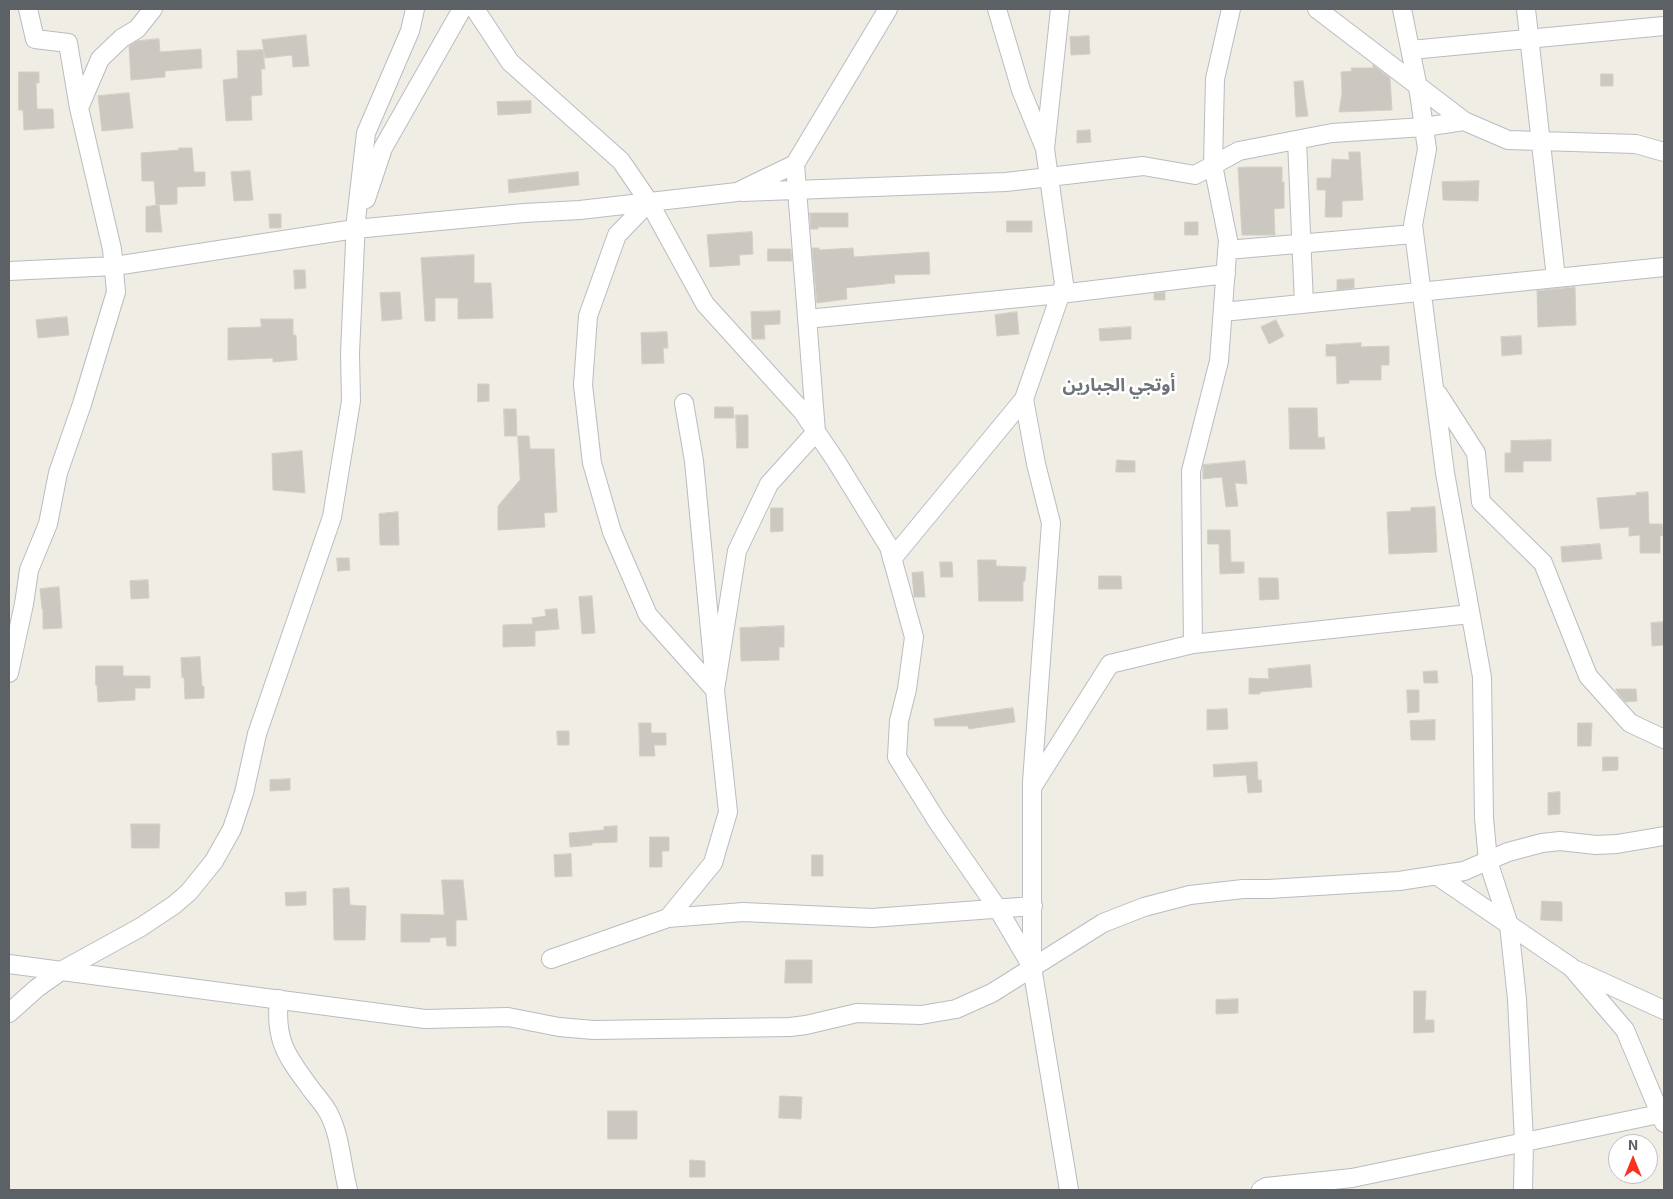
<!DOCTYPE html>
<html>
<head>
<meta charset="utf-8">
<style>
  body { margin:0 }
  #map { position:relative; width:1673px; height:1199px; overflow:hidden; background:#f0ede4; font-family:"Exo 2",sans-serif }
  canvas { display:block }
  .frame { position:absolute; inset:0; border:10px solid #5c6166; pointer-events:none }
  .north { position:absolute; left:1608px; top:1134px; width:50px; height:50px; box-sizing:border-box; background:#fff; border:1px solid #bec0c2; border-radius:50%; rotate:0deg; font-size:14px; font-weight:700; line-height:20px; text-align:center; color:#5c6166 }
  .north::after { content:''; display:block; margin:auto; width:18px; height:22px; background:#f93121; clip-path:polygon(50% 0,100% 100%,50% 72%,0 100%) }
</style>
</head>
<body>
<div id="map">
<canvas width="1673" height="1199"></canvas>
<div class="frame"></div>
<div class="north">N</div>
</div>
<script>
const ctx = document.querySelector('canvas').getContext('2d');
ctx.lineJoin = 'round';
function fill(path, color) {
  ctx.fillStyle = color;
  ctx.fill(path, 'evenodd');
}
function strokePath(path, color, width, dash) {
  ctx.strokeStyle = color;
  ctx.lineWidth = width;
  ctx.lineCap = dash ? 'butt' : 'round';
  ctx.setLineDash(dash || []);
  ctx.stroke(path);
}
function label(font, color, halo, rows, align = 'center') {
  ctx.font = font + ' "Exo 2","Noto Sans Arabic",sans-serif';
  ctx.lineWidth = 5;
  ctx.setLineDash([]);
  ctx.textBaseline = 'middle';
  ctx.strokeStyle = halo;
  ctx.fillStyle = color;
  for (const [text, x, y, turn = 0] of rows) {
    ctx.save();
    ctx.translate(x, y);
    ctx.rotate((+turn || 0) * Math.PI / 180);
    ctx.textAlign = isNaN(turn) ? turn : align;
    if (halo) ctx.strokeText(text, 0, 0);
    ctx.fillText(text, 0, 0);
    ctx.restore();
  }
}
const building = new Path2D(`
  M306,35L309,66L293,67L292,55L265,58L262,40Z
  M1089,36L1090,54L1071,55L1070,37Z
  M159,39L160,52L201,49L202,68L165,71V77L131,80L129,46L137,41Z
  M263,50L265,69H261L262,95L251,96L252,120L226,121L223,80L238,78L237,51Z
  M1373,65L1390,78L1392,110L1339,112L1342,93L1341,72L1352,71L1351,68H1373Z
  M19,72H39V83H36L37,109H53L54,128L24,130L23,110H19Z
  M1601,74H1613V86H1601Z
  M1303,81L1308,116L1296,117L1294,82Z
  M129,93L133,128L102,131L98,96Z
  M531,101V113L498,115L497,102Z
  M1090,130L1091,142L1077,143V131Z
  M179,148H192L194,172H205V186L177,187V204L156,205L154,181H142L141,153L179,150Z
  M1349,152H1360L1363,200L1342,201V217H1325L1326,190H1317V178H1331L1332,159L1349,160Z
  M1247,167H1282V182H1284V208L1274,209L1275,235H1242L1238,168Z
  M250,171L253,200L234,201L231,172Z
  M578,172L579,185L509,193L508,180Z
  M1479,181L1478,201L1443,200L1442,182Z
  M159,205L162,232H146V207Z
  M810,213H848V227H818V229H811Z
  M269,214H281V228H270Z
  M1007,221H1032V232H1007Z
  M1185,222H1198V235H1185Z
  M752,232L753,254L739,255L740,265L710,267L707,235Z
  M812,248H819V250L853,248L854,257L929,252L930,274L894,275L895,283L846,288L847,299L817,303Z
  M768,249H791L792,261H768Z
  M474,255V283H491L493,318L458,319V298H435V321H425L421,258Z
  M294,270H305L306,288L295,289Z
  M1354,279V288L1337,290V280Z
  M1575,287L1576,325L1538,327L1537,291Z
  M397,292H400L402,319L382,321L380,293Z
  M1165,292V300H1154V293Z
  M780,311V324L764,325L765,339H752L751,312Z
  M1017,312L1019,334L997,336L995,315Z
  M67,317L69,335L38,338L36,320Z
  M261,319H293V335H296L297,360L273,362V358L228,360V328L261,327Z
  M1276,320L1284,336L1269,344L1261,327Z
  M1131,327V339L1100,341L1099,329Z
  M667,332L668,348H663L664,363L642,364L641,333Z
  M1521,336L1522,354L1502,356L1501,337Z
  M1361,343V347L1389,346V365H1381V380H1349V383L1337,384L1336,356H1326V345Z
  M478,384H489V401L478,402Z
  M715,407H733L734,418H715Z
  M1289,408H1317L1318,438L1324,437L1325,449H1290Z
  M504,409H516L517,436H505Z
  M736,415H748V448H737Z
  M518,436H529L530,449H554L557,512L544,513L545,527L498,530V506L520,480Z
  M1551,440V461H1523V472H1505V453H1511V441Z
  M302,451L305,493L273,490L272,454Z
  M1117,460L1135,461V472H1116Z
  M1245,461L1247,484L1235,483L1238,506L1226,507L1222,477L1203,479V465Z
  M1648,492L1649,524H1662L1663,535L1660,536V553H1640V535L1629,536V527L1600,529L1597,498L1637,495L1636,493Z
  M1435,507L1437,552L1389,554L1387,512L1411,511V508Z
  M771,508H783V531L771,532Z
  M398,512L399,545H380L379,514Z
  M1208,530H1230L1231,562H1244V573L1220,574L1219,544H1208Z
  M1600,544L1602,559L1562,562L1561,547Z
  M337,558H349L350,570L338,571Z
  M978,560H996V566L1026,567L1025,581H1023V601H979Z
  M940,562H952L953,577H941Z
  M923,572L925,597H914L912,573Z
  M1099,576H1121L1122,589H1099Z
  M1259,578H1278L1279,599L1260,600Z
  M148,580L149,598L131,599L130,581Z
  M59,587L62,628L43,629V609H42L40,589Z
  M592,596L595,633L582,634L579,597Z
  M557,609L559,629L535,631V646L503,647V625L533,624L532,618L546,616L545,610Z
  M1664,622V645L1652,646L1651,623Z
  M784,626V647H779V660L741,661L740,628Z
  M200,657L202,687L204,686V698L185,699L184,677L182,678L181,658Z
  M1310,665L1312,687L1260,692V694H1249V678L1269,679L1268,669Z
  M96,666H123V676H150V688H135V700L98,702L97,685H96Z
  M1437,671L1438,683H1424L1423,672Z
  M1616,689H1636L1637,701L1625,702L1617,692Z
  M1407,690H1419V712L1408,713Z
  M1013,708L1015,722L969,729L968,726H935L934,719Z
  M1227,709L1228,729L1207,730V710Z
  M1435,720V740H1411L1410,721Z
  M639,723H651V733H666V745H654L655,756H640Z
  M1578,723H1592L1591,746H1578Z
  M557,731H569V745H558Z
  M1603,757H1618V770L1603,771Z
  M1257,762L1258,780H1261L1262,792L1248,793L1246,775L1214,777L1213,765Z
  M290,779V790L270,791V780Z
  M1560,792V814L1548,815V793Z
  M131,824H160L159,848H132Z
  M617,826V842L592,843V845L570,847L569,833L604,830V827Z
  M650,837H669V851H662V867H650Z
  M571,854L572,876L555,877L554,855Z
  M812,855H823V876H812Z
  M442,880H463L467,920H456V946H447L446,937L430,938V942H401V914L444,915Z
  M349,888L350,905L366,906L365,940H334L333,889Z
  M306,892V905L286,906L285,893Z
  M1542,901L1562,902V921L1541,920Z
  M786,960H812V983H785Z
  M1414,991H1426L1425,1020H1434V1032L1414,1033Z
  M1238,999V1013L1216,1014V1000Z
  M780,1096L802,1097L801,1119L779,1118Z
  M608,1111H637V1139H608Z
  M690,1160L705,1161V1177H690Z`);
fill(building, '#cbc8c1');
strokePath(building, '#d5cfc2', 1);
const minor = new Path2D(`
  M28,9L35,39L68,43L79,108
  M475,9L510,62L621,161L649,202L705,304L802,411L836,461L889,547L914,637L907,689L899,721L897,757L937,821L998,909L1032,967L1069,1190
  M997,9L1021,90L1044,146
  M1231,9L1215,79L1213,165L1228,240L1219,361L1191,471L1193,644L1470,614
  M1317,9L1464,121L1508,140L1636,144L1664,152
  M1402,9L1419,93L1427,149L1413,225L1445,473L1482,677L1484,818L1488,861L1509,925L1517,999L1524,1142L1523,1190
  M1526,9L1556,278
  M1411,50L1664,26
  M1297,140L1304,304
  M742,192L1006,182L1143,166L1195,175L1239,151L1332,133L1424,127L1464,121
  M366,199L383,148L462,9
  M1227,250L1414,234
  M9,271L115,266L355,229L524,213L580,210L737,192L795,164L888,9
  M1223,312L1664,267
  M807,319L1060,294L1226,274
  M1438,394L1476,453L1481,502L1543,563L1588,676L1630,723L1664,739
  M684,403L694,461L713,662
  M892,559L1024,399
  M9,673L24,604L29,570L48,524L58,473L82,404L116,292L112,249L79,108L100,59L122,38L137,29L153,9
  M715,690L737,551L769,484L816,432L795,164
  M1033,786L1110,664L1193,644
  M1436,875L1571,967L1625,1030L1664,1123
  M668,918L743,912L872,918L1033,906
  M551,959L668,918L713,863L728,812L715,690L648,615L612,532L592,463L583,385L588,316L617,235L649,202
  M9,964L425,1019L508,1017L559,1027L594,1030L790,1027L806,1025L857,1013L921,1015L956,1009L992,993L1103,923L1144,907L1190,895L1243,889H1269L1399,881L1464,871L1508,852L1542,843L1560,841L1596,845L1617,844L1664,836
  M1032,966V782L1051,523L1036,464L1024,399L1064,284L1045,149L1060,9
  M1576,970L1664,1010
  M279,999C274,1043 289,1059 314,1093C319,1099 324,1105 328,1112C341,1136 341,1164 348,1190
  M9,1013L37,988L61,971L141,927L174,905L189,892L214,861L232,829L244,793L257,734L332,517L351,401L350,353L356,220L366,133L410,31L415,9
  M1261,1190L1266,1187L1352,1178L1664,1113`);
strokePath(minor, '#b9bcc1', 20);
strokePath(minor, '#fff', 18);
label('bold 18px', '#6d7378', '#fff', [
  ["أوتجي الجبارين",1119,385]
]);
</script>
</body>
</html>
